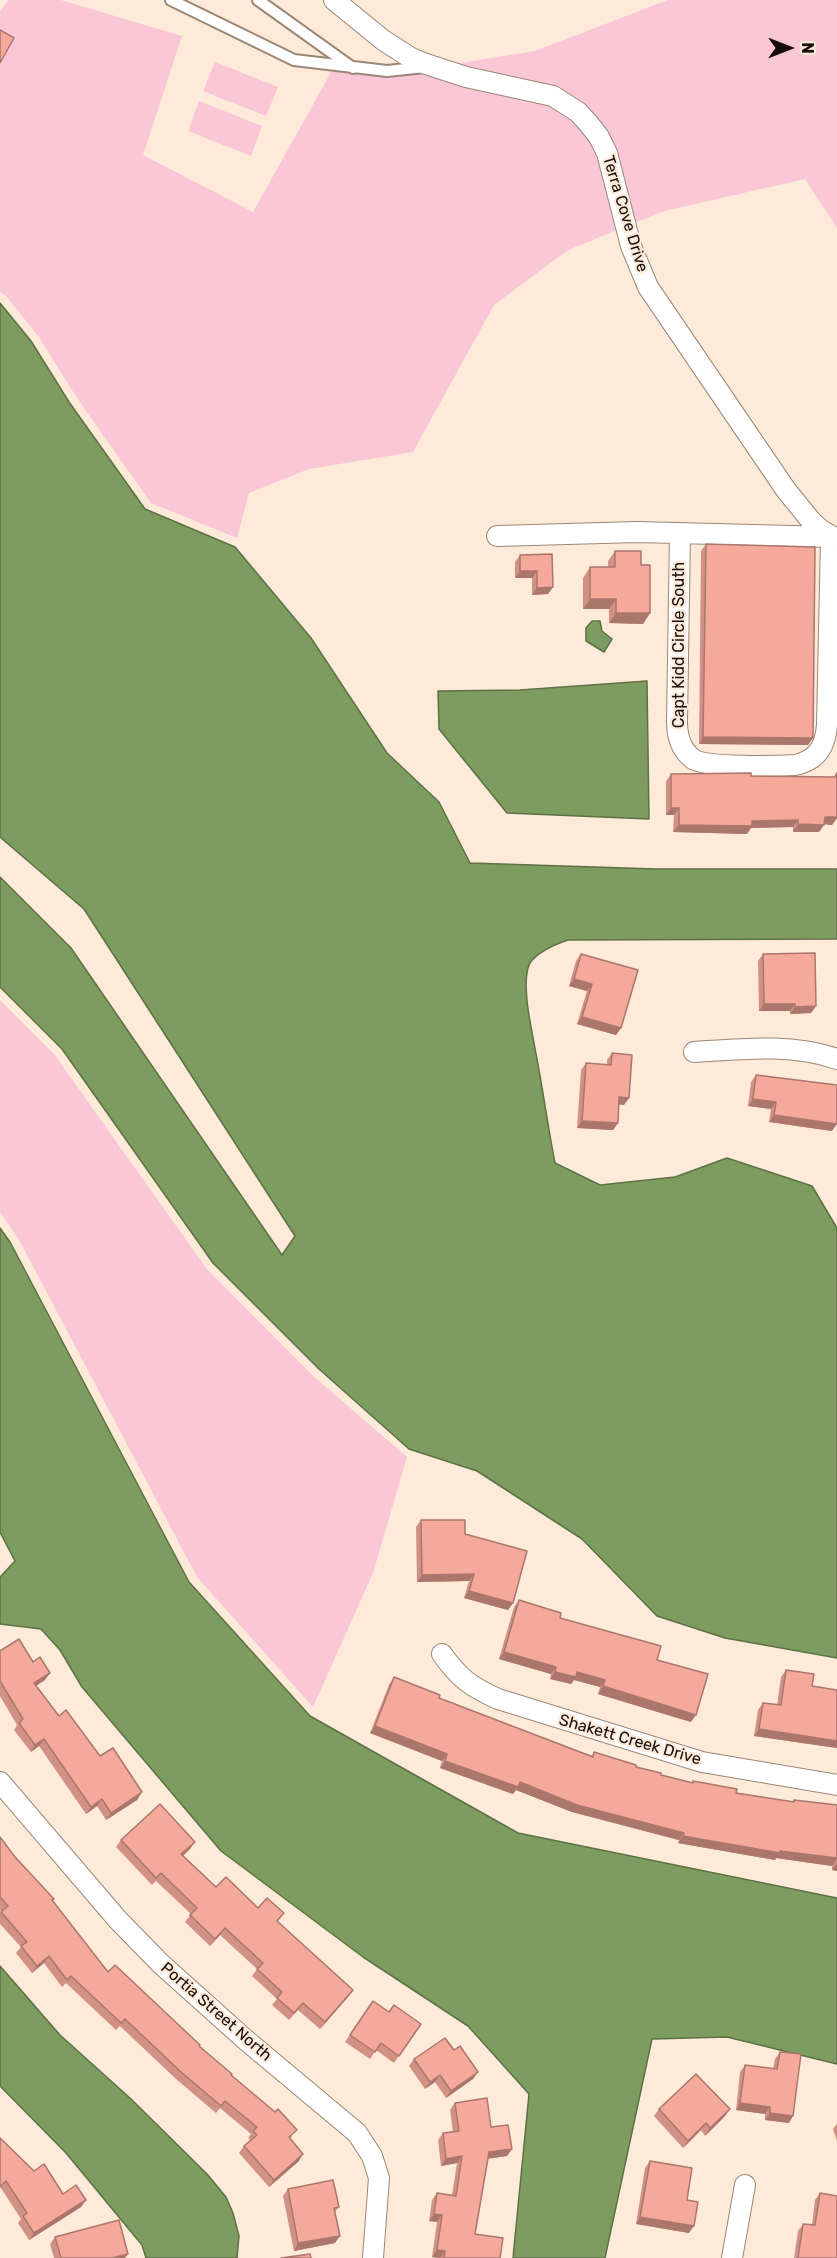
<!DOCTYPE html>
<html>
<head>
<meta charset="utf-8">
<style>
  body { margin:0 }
  #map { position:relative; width:837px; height:2258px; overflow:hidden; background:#fdead9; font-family:Rubik,sans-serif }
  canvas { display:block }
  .north { position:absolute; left:759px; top:18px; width:60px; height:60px; -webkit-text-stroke:4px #fdead9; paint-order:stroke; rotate:90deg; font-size:16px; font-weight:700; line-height:24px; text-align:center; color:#150d07 }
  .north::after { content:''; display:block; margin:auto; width:21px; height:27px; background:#150d07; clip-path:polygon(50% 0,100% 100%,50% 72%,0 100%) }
</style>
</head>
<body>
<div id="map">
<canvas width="837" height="2258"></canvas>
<div class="north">N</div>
</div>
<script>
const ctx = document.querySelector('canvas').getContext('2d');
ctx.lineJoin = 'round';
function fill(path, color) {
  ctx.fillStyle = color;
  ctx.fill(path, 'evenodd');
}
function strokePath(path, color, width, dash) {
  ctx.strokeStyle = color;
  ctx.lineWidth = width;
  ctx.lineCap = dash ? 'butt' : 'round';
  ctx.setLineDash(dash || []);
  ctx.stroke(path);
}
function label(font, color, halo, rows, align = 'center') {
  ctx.font = font + ' Rubik,sans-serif';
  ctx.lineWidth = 4.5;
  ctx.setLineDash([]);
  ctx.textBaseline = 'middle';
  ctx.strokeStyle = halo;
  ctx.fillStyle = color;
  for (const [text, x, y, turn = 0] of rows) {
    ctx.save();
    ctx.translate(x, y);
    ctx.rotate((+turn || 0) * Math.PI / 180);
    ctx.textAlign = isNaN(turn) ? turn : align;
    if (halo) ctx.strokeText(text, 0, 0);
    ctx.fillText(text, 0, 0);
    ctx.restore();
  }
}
fill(new Path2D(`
  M9,0H61L182,36L143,155L253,212L334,67L379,76L535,51L668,0H837V228L805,179L664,211L568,250L494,305L413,452L309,469L249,493L237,538L151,503L77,398L39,337L6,296L0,292V11Z
  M215,62L278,87L266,116L203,91Z
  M199,101L262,126L251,156L188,131Z
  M0,1000L54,1054L206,1268L312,1375L407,1457L373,1573L313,1707L197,1577L18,1238L0,1212Z`), '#fac7d7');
const water = new Path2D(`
  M0,303L31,341L69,402L145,509L235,547L311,638L387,753L439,802L470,863L656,869H837V939L568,940C556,944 531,954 528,968C522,991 532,1030 536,1054C543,1090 548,1127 555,1163L600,1185L675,1177L727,1158L812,1186L837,1228V1658L725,1638L657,1616L582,1539L477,1471L409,1449L319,1369L213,1263L62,1049L0,987V877L71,948L282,1255L295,1236L84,909L0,837Z
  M592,621H600L602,631L612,639L604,652L586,641V628Z
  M647,681L649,819L507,813L439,729L438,691L520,690Z
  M0,1228L10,1242L189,1582L310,1716L518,1833L837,1898V2064L727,2037L652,2039L605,2258H513L529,2094L468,2026L363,1957L221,1851L82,1687L60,1650L41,1629L0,1624V1577L15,1561L0,1532Z
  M0,1966L60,2035L131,2099L207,2174L226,2197L233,2213L239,2236L237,2258H146L142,2245L66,2153L0,2086Z`);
fill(water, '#7d9c60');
strokePath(water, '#5e7145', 1.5);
const lane = new Path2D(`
  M171,0L294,60L387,71L425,67
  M258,0L353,68`);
const street = new Path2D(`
  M334,0L383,40L411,58L426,64L466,77L553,96L578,112L589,124L599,137L607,153L631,246L648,287L786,490L812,522L821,530L833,537
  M497,536L637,532L831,537L827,725C826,738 823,750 812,758C807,761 801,764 795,765C777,766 706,768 693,759C681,750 677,736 677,722L680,533
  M694,1052C740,1049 793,1043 837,1059
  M442,1654C459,1678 471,1687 498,1699L702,1762L837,1785
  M0,1782L118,1920L161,1964L247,2041L357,2133L372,2156L379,2178L373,2258
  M732,2258L745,2185`);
strokePath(lane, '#9c8774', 14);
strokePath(street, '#9c8774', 22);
strokePath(lane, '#fff', 10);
strokePath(street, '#fff', 20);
fill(new Path2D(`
  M706,544L808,745L699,744L701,551Z
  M615,551L641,565L650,613L643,624L609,623V609H583V578L590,567H608V561Z
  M520,555L553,587L548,594L532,595V578H515V562Z
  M837,771V818L832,825L824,824L819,832H793V827L751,828L747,834L673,832L674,815H666V781L671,774L834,777Z
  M581,954L621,1028L616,1035L577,1024L587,991L569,986L576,961Z
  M763,954L816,1006L811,1013L790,1014V1011H759L758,961Z
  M612,1053L624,1105L619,1104L618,1123L613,1130L577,1128L581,1070L586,1063L607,1065V1060Z
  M756,1075L832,1131L769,1122L771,1109L748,1106L751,1082Z
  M421,1520L465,1534L513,1603L508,1610L464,1598L469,1581L417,1582L416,1527Z
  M519,1600L657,1660L691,1722L598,1694L600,1687L574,1680L571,1684L550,1679L551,1674L499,1659L514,1607Z
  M0,1651L33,1662L45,1680L36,1686L59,1716L100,1756L142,1792L137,1800L106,1820L97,1806L86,1814L39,1746L31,1752L14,1730L17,1725L0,1696Z
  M786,1670L812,1686L837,1690V1687V1748L754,1736L758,1710L763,1703L777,1705L781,1677Z
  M394,1677L439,1698L592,1756L594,1752L661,1775L692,1783L693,1781L736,1793L793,1802L794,1800L837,1805V1871L832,1870V1866L776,1858L775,1860L678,1843L679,1840L572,1812L516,1790L513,1794L440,1768L442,1761L370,1733L389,1685Z
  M0,1837L15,1857L52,1900L108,1972L199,2046L231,2075L292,2137L290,2138L299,2161L269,2187L239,2153L244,2146L250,2140L248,2138L251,2134L220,2108L216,2113L176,2079L120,2026L116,2030L66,1983L62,1987L44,1963L32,1973L16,1953L21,1947L0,1924V1913L1,1911L0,1910Z
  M121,1840L190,1849L183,1856L216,1887L258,1908L277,1922L348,1997L320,2029L298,2010L289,2020L272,2005L277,1999L252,1976L257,1969L220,1935L210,1946L185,1922L191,1914L156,1881L152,1885L116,1847Z
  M373,2001L389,2012L421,2024L394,2063L376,2050L370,2059L345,2042Z
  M454,2050L478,2072L473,2079L446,2098L435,2082L425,2089L409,2066L414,2059Z
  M780,2052L789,2123L765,2120V2114L736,2110L740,2072L745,2065L773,2069L775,2059Z
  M455,2103L491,2127L512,2149L507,2156L488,2159L475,2234L500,2258H440L432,2257L437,2222L429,2221L432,2200L437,2193L452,2195L457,2163L441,2166L438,2140L443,2133L453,2132L450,2110Z
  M659,2109L725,2116L705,2136L701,2130L683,2148L654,2116Z
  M837,2124V2141L833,2129Z
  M0,2138L34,2171L63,2194L86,2200L81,2207L29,2240L18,2223L21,2219L1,2188H0Z
  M650,2161L687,2200L689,2233L636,2224L645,2168Z
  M288,2189L339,2207L335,2212V2243L294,2251L283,2196Z
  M820,2193L837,2258H794L798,2231L803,2224L812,2225L815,2200Z
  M55,2237L125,2258H54L50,2244Z`), '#d29185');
fill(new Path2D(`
  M520,571H537L532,578H515Z
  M553,587L548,594L532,595L537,588Z
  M590,599H616L609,609H583Z
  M616,613H650L643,624L609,623Z
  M703,737L813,738L808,745L699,744Z
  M671,808H679L674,815H666Z
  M825,817H837V818L832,825L820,824Z
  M798,820L793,827L751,828L747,834L673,832L679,825L752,821Z
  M798,824L824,825L819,832H793Z
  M574,979L592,984L587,991L569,986Z
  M764,1004H795L790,1011H759Z
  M816,1006L811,1013L790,1014L795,1007Z
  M582,1017L621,1028L616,1035L577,1024Z
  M619,1097L629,1098L624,1105L615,1104Z
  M753,1099L776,1102L771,1109L748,1106Z
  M774,1115L837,1124L832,1131L769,1122Z
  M582,1121L618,1123L613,1130L577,1128Z
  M474,1574L469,1581L417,1582L422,1575Z
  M469,1591L513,1603L508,1610L464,1598Z
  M504,1652L556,1667L551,1674L499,1659Z
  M555,1672H577L605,1680L600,1687L574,1680L571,1684L550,1679Z
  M50,1673L45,1680L29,1690L34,1683Z
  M603,1686L696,1715L691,1722L598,1694Z
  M375,1726L447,1754L442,1761L370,1733Z
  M759,1729L837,1741V1748L754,1736Z
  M44,1739L39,1746L31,1752L35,1745Z
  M445,1761L520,1782L684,1833L679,1840L572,1812L516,1790L513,1794L440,1768Z
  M142,1792L137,1800L106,1820L111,1813Z
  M102,1799L97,1806L86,1814L91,1807Z
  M683,1836L837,1858V1859L832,1866L776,1858L775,1860L678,1843Z
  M195,1842L190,1849L177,1861L181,1854Z
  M837,1863V1871L832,1870Z
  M225,1928L220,1935L210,1946L215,1939Z
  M49,1956L44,1963L32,1973L37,1966Z
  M353,1990L348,1997L320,2029L325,2022Z
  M478,2072L473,2079L446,2098L451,2091Z
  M440,2075L435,2082L425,2089L430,2082Z
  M740,2103L770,2107L765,2114L736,2110Z
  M730,2109L725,2116L705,2136L710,2128Z
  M770,2113L793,2116L789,2123L765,2120Z
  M706,2123L701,2130L683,2148L688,2141Z
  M512,2149L507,2156L484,2159L489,2152Z
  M303,2154L299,2161L269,2187L274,2180Z
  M462,2156L457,2163L441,2166L446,2159Z
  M86,2200L81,2207L29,2240L34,2233Z
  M434,2214L442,2215L437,2222L429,2221Z
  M640,2217L694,2226L689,2233L636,2224Z
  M340,2236L335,2243L294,2251L298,2243Z
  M437,2250L445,2251L440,2258L432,2257Z
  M128,2254L125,2258H112Z`), '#ab766c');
const building = new Path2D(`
  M0,30L14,38L0,63Z
  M706,544L815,547L813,738L703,737Z
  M615,551H641V565H650V613H616V599H590V567H615Z
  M552,554L553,587L537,588V571H520V555Z
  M751,773V776L835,777L837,773V817H825L824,825L798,824V820L752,821V826L679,825V808H671V774Z
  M815,953L816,1006L795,1007V1004H764L763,954Z
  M581,954L638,970L621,1028L582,1017L592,984L574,979Z
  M612,1053L632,1055L629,1098L619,1097L618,1123L582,1121L586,1063L611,1065Z
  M756,1075L837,1085V1124L774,1115L776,1102L753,1099Z
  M421,1520H465V1534L527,1551L513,1603L469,1591L474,1574L422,1575Z
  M519,1600L561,1613L560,1618L661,1646L657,1660L708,1674L696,1715L603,1686L605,1680L577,1672L576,1677L555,1672L556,1667L504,1652Z
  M19,1639L33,1662L40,1657L50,1673L34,1683L59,1716L66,1710L100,1756L113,1748L142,1792L111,1813L102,1799L91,1807L44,1739L35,1745L19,1723L23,1719L0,1681V1651Z
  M786,1670L814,1674L812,1686L837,1690V1741L759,1729L763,1703L781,1705Z
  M394,1677L440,1695L439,1698L593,1757L594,1752L636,1765V1767L661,1773V1775L693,1783V1781L737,1789L736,1793L794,1802V1800L837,1805V1858L780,1851V1853L683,1836L684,1833L577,1805L520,1782L518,1787L445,1761L447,1754L375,1726Z
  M160,1804L195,1842L181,1854L216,1887L226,1877L258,1908L267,1898L284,1913L277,1921L353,1990L325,2022L303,2003L294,2013L277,1998L282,1992L257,1969L263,1963L225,1928L215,1939L190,1915L197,1908L161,1873L156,1878L121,1840Z
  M0,1837L15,1857L54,1899L52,1900L108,1972L115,1965L200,2045L199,2046L232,2074L231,2075L275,2112L278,2109L297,2130L289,2137L303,2154L274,2180L244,2146L257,2135L253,2131L257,2127L225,2101L221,2106L181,2072L125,2019L121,2023L71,1976L67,1980L49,1956L37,1966L21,1946L27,1942L1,1912L8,1906L0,1897Z
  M373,2001L389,2012L394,2005L421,2024L399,2056L381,2043L375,2052L350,2035Z
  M445,2038L454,2050L460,2046L478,2072L451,2091L440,2075L430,2082L414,2059Z
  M780,2052L801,2054L793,2116L770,2113V2107L740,2103L745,2065L777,2069Z
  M696,2074L730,2109L710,2128L706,2123L688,2141L659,2109Z
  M487,2098L491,2127L508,2125L512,2149L489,2152L475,2234L503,2238L500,2258H444L445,2251L437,2250L442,2215L434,2214L437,2193L456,2196L462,2156L446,2159L443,2133L459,2131L455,2103Z
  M0,2138L34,2171L44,2164L63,2194L76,2185L86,2200L34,2233L23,2216L27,2213L6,2181L1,2186L0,2185Z
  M650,2161L692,2168L687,2200L698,2202L694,2226L640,2217Z
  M333,2180L339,2207L334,2208L340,2236L298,2243L288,2189Z
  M820,2193L837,2196V2258H798L803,2224L815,2225Z
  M119,2220L128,2254L112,2258H61L55,2237Z
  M310,2254L311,2258H281Z`);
fill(building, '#f4a99b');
strokePath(building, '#ab766c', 1.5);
label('16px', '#150d07', '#fdead9', [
  ["Terra Cove Drive",625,214,73],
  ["Capt Kidd Circle South",679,645,-90],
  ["Shakett Creek Drive",630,1740,16],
  ["Portia Street North",216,2012,41]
]);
</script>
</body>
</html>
